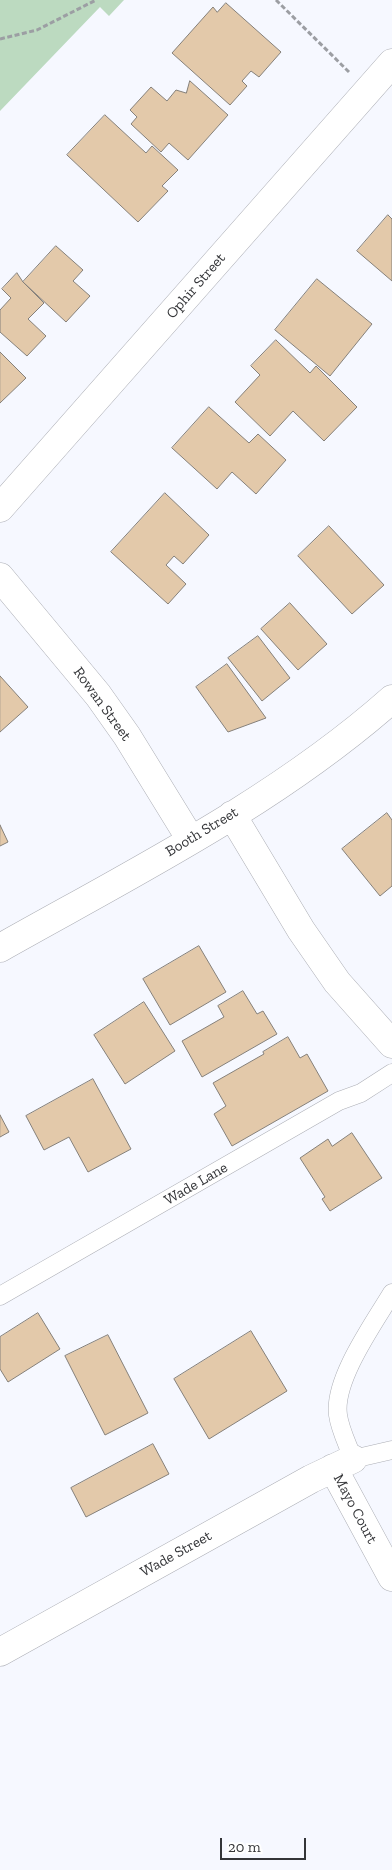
<!DOCTYPE html>
<html>
<head>
<meta charset="utf-8">
<style>
  body { margin:0 }
  #map { position:relative; width:392px; height:1870px; overflow:hidden; background:#f6f8ff; font-family:"Zilla Slab",serif }
  canvas { display:block }
  .scale { position:absolute; left:220px; top:1838px; width:86px; height:22px; box-sizing:border-box; border:2px solid #343538; border-top:0; padding-left:6px; font-size:15px; line-height:18px; white-space:nowrap; color:#343538; -webkit-text-stroke:4px #fff; paint-order:stroke }
</style>
</head>
<body>
<div id="map">
<canvas width="392" height="1870"></canvas>
<div class="scale">20 m</div>
</div>
<script>
const ctx = document.querySelector('canvas').getContext('2d');
ctx.lineJoin = 'round';
function fill(path, color) {
  ctx.fillStyle = color;
  ctx.fill(path, 'evenodd');
}
function strokePath(path, color, width, dash) {
  ctx.strokeStyle = color;
  ctx.lineWidth = width;
  ctx.lineCap = dash ? 'butt' : 'round';
  ctx.setLineDash(dash || []);
  ctx.stroke(path);
}
function label(font, color, halo, rows, align = 'center') {
  ctx.font = font + ' "Zilla Slab",serif';
  ctx.lineWidth = 4;
  ctx.setLineDash([]);
  ctx.textBaseline = 'middle';
  ctx.strokeStyle = halo;
  ctx.fillStyle = color;
  for (const [text, x, y, turn = 0] of rows) {
    ctx.save();
    ctx.translate(x, y);
    ctx.rotate((+turn || 0) * Math.PI / 180);
    ctx.textAlign = isNaN(turn) ? turn : align;
    if (halo) ctx.strokeText(text, 0, 0);
    ctx.fillText(text, 0, 0);
    ctx.restore();
  }
}
fill(new Path2D(`
  M0,0H124L109,16L100,7L0,111Z`), '#bcdac0');
const building = new Path2D(`
  M226,3L281,52L259,77L251,71L242,81L247,86L230,105L172,53L213,7L217,12Z
  M190,81L228,115L188,160L169,143L161,152L131,124L137,117L130,110L151,87L167,101L176,90L186,93Z
  M105,115L146,153L152,146L178,170L162,186L168,191L138,222L67,155Z
  M388,215L392,219V281L357,251Z
  M56,246L83,270L73,281L90,296L66,322L23,282Z
  M17,273L23,282L44,303L28,319L46,336L27,356L0,332V310L11,298L2,289Z
  M317,279L372,324L330,376L275,330Z
  M276,340L310,373L316,366L357,407L324,441L293,411L270,436L235,402L260,375L251,366Z
  M0,352L26,378L0,403Z
  M209,407L249,443L258,434L286,460L256,494L232,472L217,489L172,448Z
  M165,493L209,535L183,564L174,556L166,565L186,584L168,604L111,552Z
  M329,526L384,585L352,614L298,556Z
  M290,603L327,644L298,670L261,629Z
  M258,636L290,678L262,701L228,658Z
  M227,664L266,718L228,732L196,687Z
  M0,676L28,707L0,732Z
  M387,813L392,820V886L380,896L342,849Z
  M0,825L8,842L0,846Z
  M199,946L226,992L170,1025L143,979Z
  M243,991L257,1014L263,1011L277,1034L202,1077L182,1041L224,1017L218,1006Z
  M144,1002L175,1051L125,1084L94,1035Z
  M288,1037L300,1058L307,1054L328,1091L232,1146L214,1114L226,1106L213,1083L264,1054L263,1052Z
  M93,1079L131,1149L88,1172L69,1137L44,1150L26,1116Z
  M0,1115L9,1132L0,1137Z
  M352,1133L382,1178L330,1211L322,1199L325,1197L300,1158L328,1139L332,1146Z
  M38,1313L60,1349L8,1382L0,1369V1337Z
  M251,1331L287,1391L209,1439L174,1379Z
  M108,1335L148,1413L105,1435L65,1356Z
  M153,1444L169,1474L86,1517L71,1488Z`);
fill(building, '#e3c9aa');
strokePath(building, '#85807a', 1);
const lane = new Path2D(`
  M392,1293C374,1323 333,1380 338,1415C340,1430 348,1445 353,1459L392,1450
  M0,1296L339,1101L361,1093L392,1073`);
const street = new Path2D(`
  M0,508L392,63
  M0,577L98,695L127,736L191,840
  M232,815L301,930L337,982L392,1044
  M0,948C133,873 277,801 392,699
  M333,1468L392,1577
  M0,1652L311,1479L353,1459`);
strokePath(lane, '#acaeb5', 19);
strokePath(street, '#acaeb5', 29);
strokePath(new Path2D(`
  M276,0L349,72
  M0,39L37,30L96,0`), '#9c9ea3', 3, [5, 2.5]);
strokePath(lane, '#fff', 18);
strokePath(street, '#fff', 28);
label('15px', '#343538', '#fff', [
  ["Ophir Street",196,286,-49],
  ["Rowan Street",102,704,54],
  ["Booth Street",202,832,-31],
  ["Wade Lane",196,1184,-30],
  ["Mayo Court",355,1509,62],
  ["Wade Street",176,1554,-29]
]);
</script>
</body>
</html>
